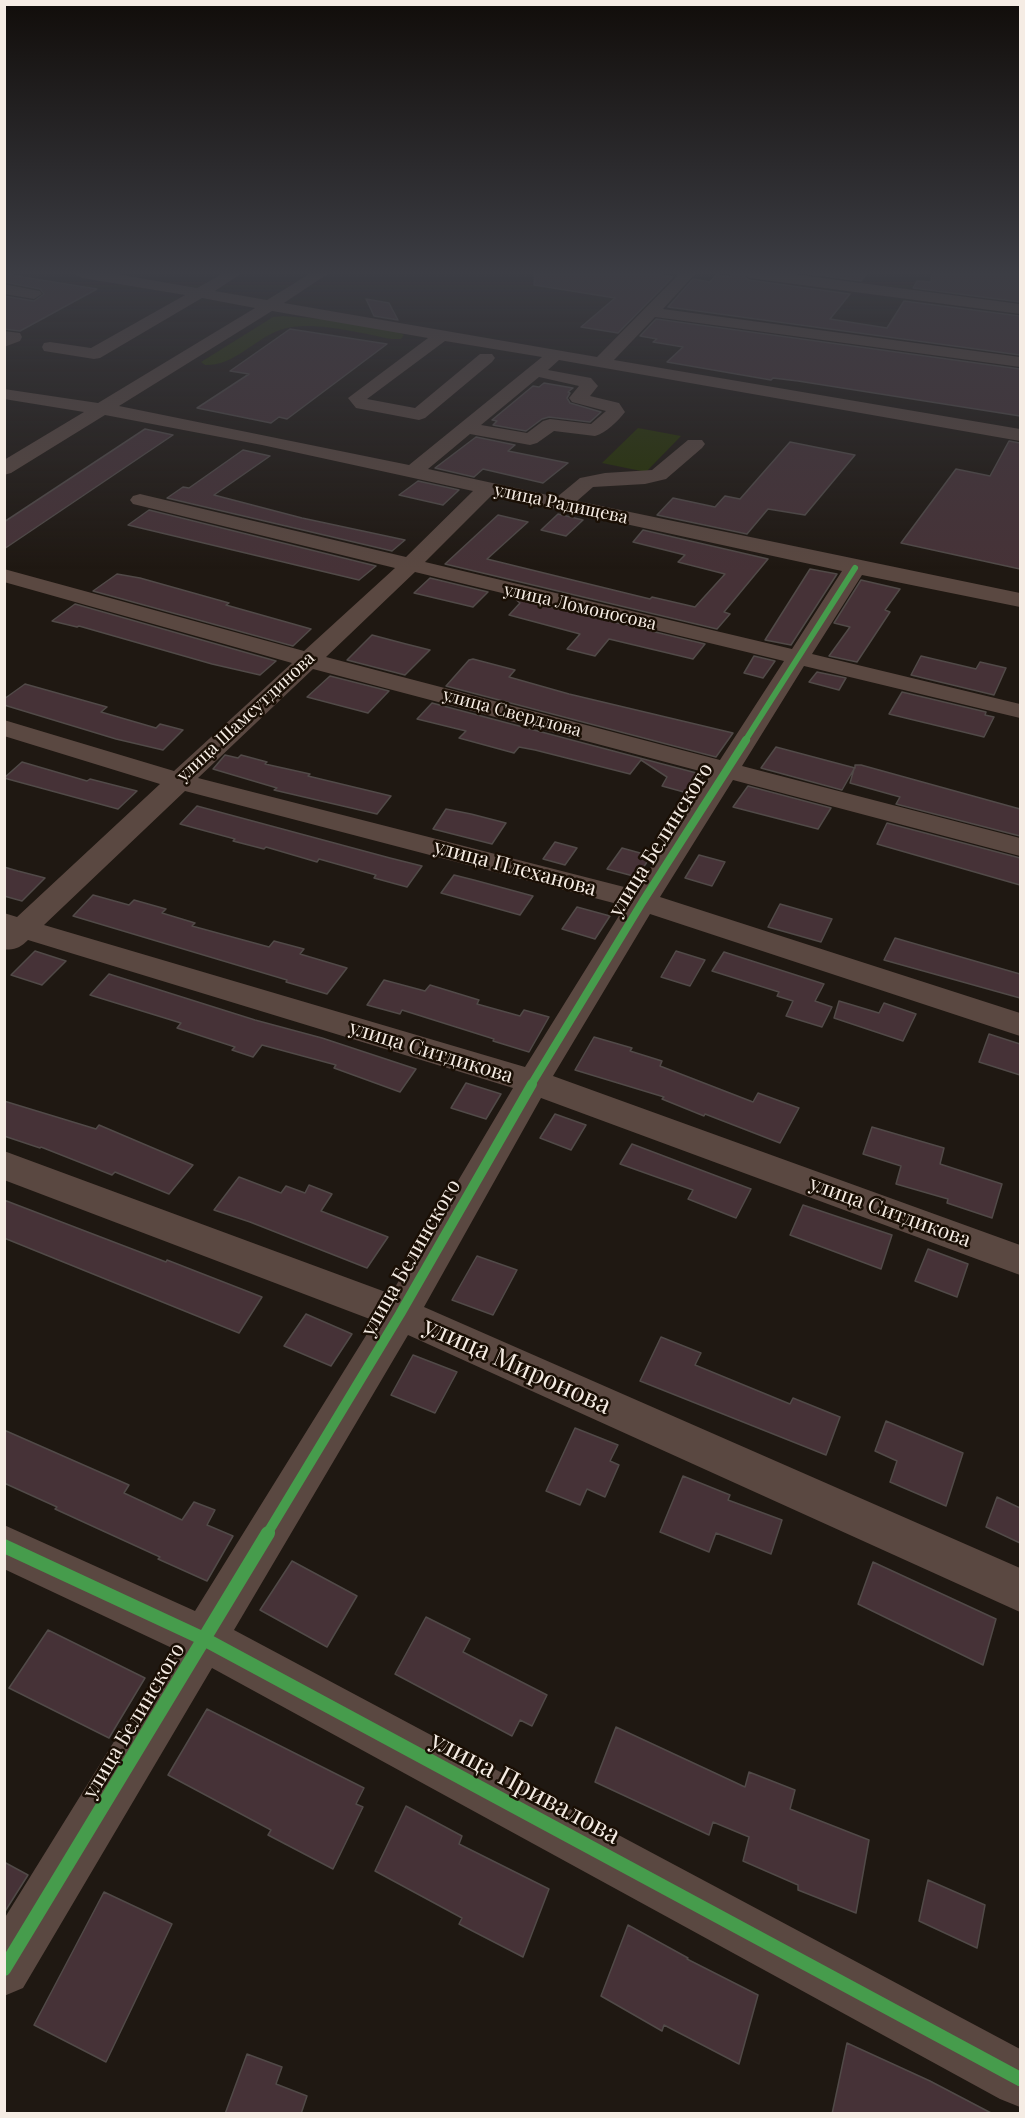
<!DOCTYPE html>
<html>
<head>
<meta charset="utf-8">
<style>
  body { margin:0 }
  #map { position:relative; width:1025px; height:2118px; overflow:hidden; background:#1f1812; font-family:"Playfair Display",serif }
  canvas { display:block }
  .frame { position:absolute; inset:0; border:6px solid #f5ece4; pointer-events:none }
</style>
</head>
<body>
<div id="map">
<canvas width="1025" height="2118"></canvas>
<div class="frame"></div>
</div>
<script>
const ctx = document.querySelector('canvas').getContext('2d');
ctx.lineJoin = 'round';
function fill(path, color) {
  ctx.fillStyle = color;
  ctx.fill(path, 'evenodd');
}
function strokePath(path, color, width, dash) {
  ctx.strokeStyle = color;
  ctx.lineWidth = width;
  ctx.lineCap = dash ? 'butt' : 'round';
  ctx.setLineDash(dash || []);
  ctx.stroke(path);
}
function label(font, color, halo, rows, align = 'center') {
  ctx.font = font + ' "Playfair Display",serif';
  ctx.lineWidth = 5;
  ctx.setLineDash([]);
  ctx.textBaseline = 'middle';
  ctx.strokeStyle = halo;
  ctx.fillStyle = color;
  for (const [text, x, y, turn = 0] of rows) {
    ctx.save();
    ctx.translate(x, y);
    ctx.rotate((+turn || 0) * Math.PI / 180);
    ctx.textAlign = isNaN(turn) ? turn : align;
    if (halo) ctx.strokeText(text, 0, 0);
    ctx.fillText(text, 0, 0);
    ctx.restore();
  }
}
fill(new Path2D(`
  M283,316L323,319L398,332L404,335L401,339H391C361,333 308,319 280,330C253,340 234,366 205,365L201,362L273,317Z
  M638,428L681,436L646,472L602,463Z`), '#263202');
const building = new Path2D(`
  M535,273H647L673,277L618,333L581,327L615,298L534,285Z
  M731,273H740L749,280L850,294L830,319L887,328L904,301L1020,316V355L668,307L693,279L710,282L716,275L731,277Z
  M804,273H867L861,281Z
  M932,273H1020V302L913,288L917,281L931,282Z
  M4,274L97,289L20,331L4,329V296L34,301L44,294L40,289L4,282Z
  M366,299L389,303L398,320L374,316Z
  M656,319L1020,369V416L798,381L773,378L771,380L667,362L683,347L653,342L657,339L640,336Z
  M290,329L387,344L287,419L279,417L271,423L197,408L249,374L230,371Z
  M544,383L573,388L568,392L570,393L567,398L570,403L601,412L590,422L549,417L542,419L526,431L493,425L497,421L492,420L533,386L539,387Z
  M145,429L173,435L4,549V522Z
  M476,437L515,445L508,451L568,463L543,483L483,469L474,477L435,468Z
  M1009,441L1020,443V569L901,543L956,469L990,476Z
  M790,442L855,455L805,515L768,509L747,534L657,515L673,498L715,507L725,496L740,499Z
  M243,450L270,456L214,495L302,518L405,540L392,551L167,498L183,487L189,488Z
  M418,481L459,490L443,505L399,495Z
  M149,510L376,566L359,580L128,525Z
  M558,514L583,520L566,536L541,530Z
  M498,515L528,522L487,559L650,599L652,597L695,607L725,574L678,562L685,555L633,542L643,530L768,559L724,612L730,614L717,629L445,564Z
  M810,569L837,574L791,645L765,640Z
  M117,574L140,578L229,603L226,605L311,629L293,646L93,591Z
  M430,578L488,592L473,607L414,593Z
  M861,580L900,589L885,610L890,612L857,662L829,656L850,627L834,623Z
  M514,598L705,644L693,659L609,639L595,656L567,649L580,634L509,615L520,603Z
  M75,604L276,661L260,675L212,664L79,626L77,627L52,621Z
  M372,635L406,644L430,650L405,675L347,660Z
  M754,656L775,661L763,678L744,673Z
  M921,656L976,669L980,662L1006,668L994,695L911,675Z
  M473,659L515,670L509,677L569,694L733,733L716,757L446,686L469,660Z
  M817,672L846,678L839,690L809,682Z
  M330,676L389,691L368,713L307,697Z
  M25,684L107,707L101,712L156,728L160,724L183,730L163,750L116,739L4,705V699Z
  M902,692L986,712L985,715L994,717L984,737L889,714Z
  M432,703L704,775L691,794L662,786L667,777L641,760L630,774L535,750L519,747L514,753L459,738L466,731L417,719Z
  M776,747L855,768V765H861L1020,809V836L896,804L900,797L850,783L854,769L842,790L761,768Z
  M225,755L238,758L241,755L267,762L265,764L310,774L308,776L391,796L377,814L274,790L277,788L213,769Z
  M22,762L87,781L90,779L137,791L118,809L4,778Z
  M748,786L831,808L818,829L733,807Z
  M197,806L390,858L422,866L407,887L374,878L376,875L319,859L317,862L266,847L264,849L233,841L235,839L180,824Z
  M446,809L471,814L506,823L492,844L433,829Z
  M887,823L1020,858V885L877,844Z
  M555,842L577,848L565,865L543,859Z
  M622,848L651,856L637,877L607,869Z
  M699,855L725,862L712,886L685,878Z
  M4,867L18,871L45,878L22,901L4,896Z
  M454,875L474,880L533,896L520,915L441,893Z
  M93,895L129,905L134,900L166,909L162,913L195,923L192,926L269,947L274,941L304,949L300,954L347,968L327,994L286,982L287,980L73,916Z
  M780,904L832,919L821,942L768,927Z
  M577,907L610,916L595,939L562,929Z
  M895,938L1020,974V998L884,960Z
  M35,951L66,961L42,985L11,975Z
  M676,951L705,960L690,986L661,977Z
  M724,952L824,984L815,1001L832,1007L822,1027L786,1016L793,1001L777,996L779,992L712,971Z
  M109,974L255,1020L322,1038L416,1069L400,1092L334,1068L336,1065L262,1045L253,1057L232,1050L235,1047L177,1028L181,1023L90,995Z
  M384,980L425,991L430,985L479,1000L477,1004L520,1016L524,1010L549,1017L529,1052L493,1041L494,1039L402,1010L400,1014L367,1005Z
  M839,1001L879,1013L884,1003L916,1014L903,1041L834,1018Z
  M989,1034L1020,1044V1075L979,1062Z
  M594,1037L632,1048L630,1051L662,1061L660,1066L753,1102L758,1093L799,1108L780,1143L705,1114L704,1116L662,1099L664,1097L575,1070Z
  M466,1083L501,1094L486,1119L451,1108Z
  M4,1101L96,1129L99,1125L193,1165L169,1194L115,1172L112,1175L41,1147L40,1148L4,1136Z
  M555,1114L586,1125L571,1150L540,1138Z
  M872,1127L944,1148L940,1164L1002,1184L992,1218L947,1203L948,1199L896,1184L901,1166L863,1154Z
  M632,1144L751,1189L736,1218L688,1199L693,1190L620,1164Z
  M239,1177L281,1193L286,1186L305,1193L309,1185L332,1194L321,1211L388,1237L367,1268L250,1222L214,1210Z
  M4,1200L166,1262L167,1260L262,1297L239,1333L4,1238Z
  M803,1205L892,1235L881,1269L790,1235Z
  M928,1249L968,1264L957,1297L915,1281Z
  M477,1256L517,1270L493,1315L452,1300Z
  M306,1314L352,1334L331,1366L284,1346Z
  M661,1337L701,1353L695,1365L790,1404L793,1398L840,1417L826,1455L640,1381Z
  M413,1355L457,1372L435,1413L391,1395Z
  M886,1421L963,1453L946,1506L890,1482L897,1461L875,1451Z
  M575,1428L618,1445L610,1461L619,1465L605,1497L587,1489L580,1505L546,1491Z
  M4,1430L129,1485L124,1493L182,1520L194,1502L215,1510L207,1525L233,1536L207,1581L158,1559L160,1557L55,1509L57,1507L4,1483Z
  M683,1476L730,1495L728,1500L782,1520L771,1554L716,1533L709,1552L660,1532Z
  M997,1497L1020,1508V1543L986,1527Z
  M292,1561L357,1596L327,1647L260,1610Z
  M873,1562L996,1619L983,1665L858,1604Z
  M426,1617L470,1639L463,1652L547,1695L532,1726L520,1720L512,1736L395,1674Z
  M48,1630L145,1678L109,1738L9,1688Z
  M207,1709L364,1788L356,1804L363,1807L333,1869L268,1835L271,1830L168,1775Z
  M616,1727L745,1787L749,1772L795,1790L790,1809L869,1840L856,1913L798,1890V1885L743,1861L749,1837L713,1822L709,1835L595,1782Z
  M406,1806L462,1836L459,1844L549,1889L523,1957L459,1924L462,1918L375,1871Z
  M4,1862L28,1875L4,1913Z
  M928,1880L985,1905L977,1948L919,1921Z
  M104,1892L172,1924L106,2062L34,2025Z
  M628,1925L688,1958L687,1959L758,1995L739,2064L664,2025L662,2031L601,1996Z
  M847,2043L930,2081L993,2114H832Z
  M247,2054L282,2067L276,2084L307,2096L301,2114H225Z`);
fill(building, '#463237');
strokePath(building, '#514a48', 1.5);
fill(new Path2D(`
  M75,273H110L197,288L224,273H242L215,291L267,300L311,273H329L284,303L597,357L680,273H696L663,309L1020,357V367L655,317L614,360L1020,429V441L559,360L548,370L591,378L598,386L590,396L619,403L625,412C618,421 606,433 595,436L554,431L537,443L530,445L470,434L428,469L557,497L580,478L605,473L652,470L688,440H702L705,444L702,448L666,479L645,484L593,487L577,501L1020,593V607L862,575L812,654L1020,704V718L804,666L742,766L1020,838V856L733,780L660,897L1020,1013V1036L650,914L553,1076L1020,1245V1275L541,1098L424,1307L1020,1568V1612L408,1335L234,1630L1020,2049V2107L1000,2099L212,1668L23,1988L4,1996V1919L172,1648L4,1569V1525L195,1611L375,1321L4,1180V1151L391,1294L513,1088L28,940C21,947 14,951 4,949V913L17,917L160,784L4,736V720L174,771L292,663L4,582V569L304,651L395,568L133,504L130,500L133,496L140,494L406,557L473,491L262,445L105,415L11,473L4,475V460L84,412L4,399V389L98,403L255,308L202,298L100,358L94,359L44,351L42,347L44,343L50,342L91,348L185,295L82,278ZM272,311L428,338L348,398L356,408L419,420L425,418L492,362L495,358L492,354H480L415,408L367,399L445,341L542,357L409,465L119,406ZM539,377L579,386L569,398L572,402L606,411L591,424L550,419L543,421L527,433L481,425ZM492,495L842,571L792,649L425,562ZM415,572L784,661L720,760L326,657ZM313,669L711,774L636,890L198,778ZM185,791L625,906L525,1067L44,925Z
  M742,273H785L1020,304V314L749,278Z
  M4,284L40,291L42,294L34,299L4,294Z
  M4,331L20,333L22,337L20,341L4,347Z`), '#5a4841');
strokePath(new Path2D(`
  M745,741L855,568`), '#469c4c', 6);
strokePath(new Path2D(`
  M531,1085L643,901L746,740`), '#469c4c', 8);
strokePath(new Path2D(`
  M267,1534L400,1314L532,1084`), '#469c4c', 10);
strokePath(new Path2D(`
  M4,1546L204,1639L1020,2079
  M4,1969L268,1533`), '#469c4c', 14);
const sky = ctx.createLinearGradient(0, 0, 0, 570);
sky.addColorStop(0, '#110d0a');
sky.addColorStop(0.48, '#3c3d44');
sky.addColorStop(1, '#3c3d4400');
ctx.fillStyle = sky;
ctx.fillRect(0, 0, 1025, 570);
label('18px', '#f5ece4', '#1a0f05', [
  ["улица Радищева",561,504,12],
  ["улица Ломоносова",580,607,13],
  ["улица Свердлова",512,713,15],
  ["улица Шамсутдинова",246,717,-43]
]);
label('21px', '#f5ece4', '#1a0f05', [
  ["улица Белинского",661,840,-58],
  ["улица Плеханова",515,868,15],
  ["улица Ситдикова",431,1052,17],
  ["улица Ситдикова",890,1212,20],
  ["улица Белинского",411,1258,-60],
  ["улица Белинского",134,1721,-59]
]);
label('26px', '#f5ece4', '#1a0f05', [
  ["улица Миронова",517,1366,24],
  ["улица Привалова",525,1788,28]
]);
</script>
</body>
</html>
